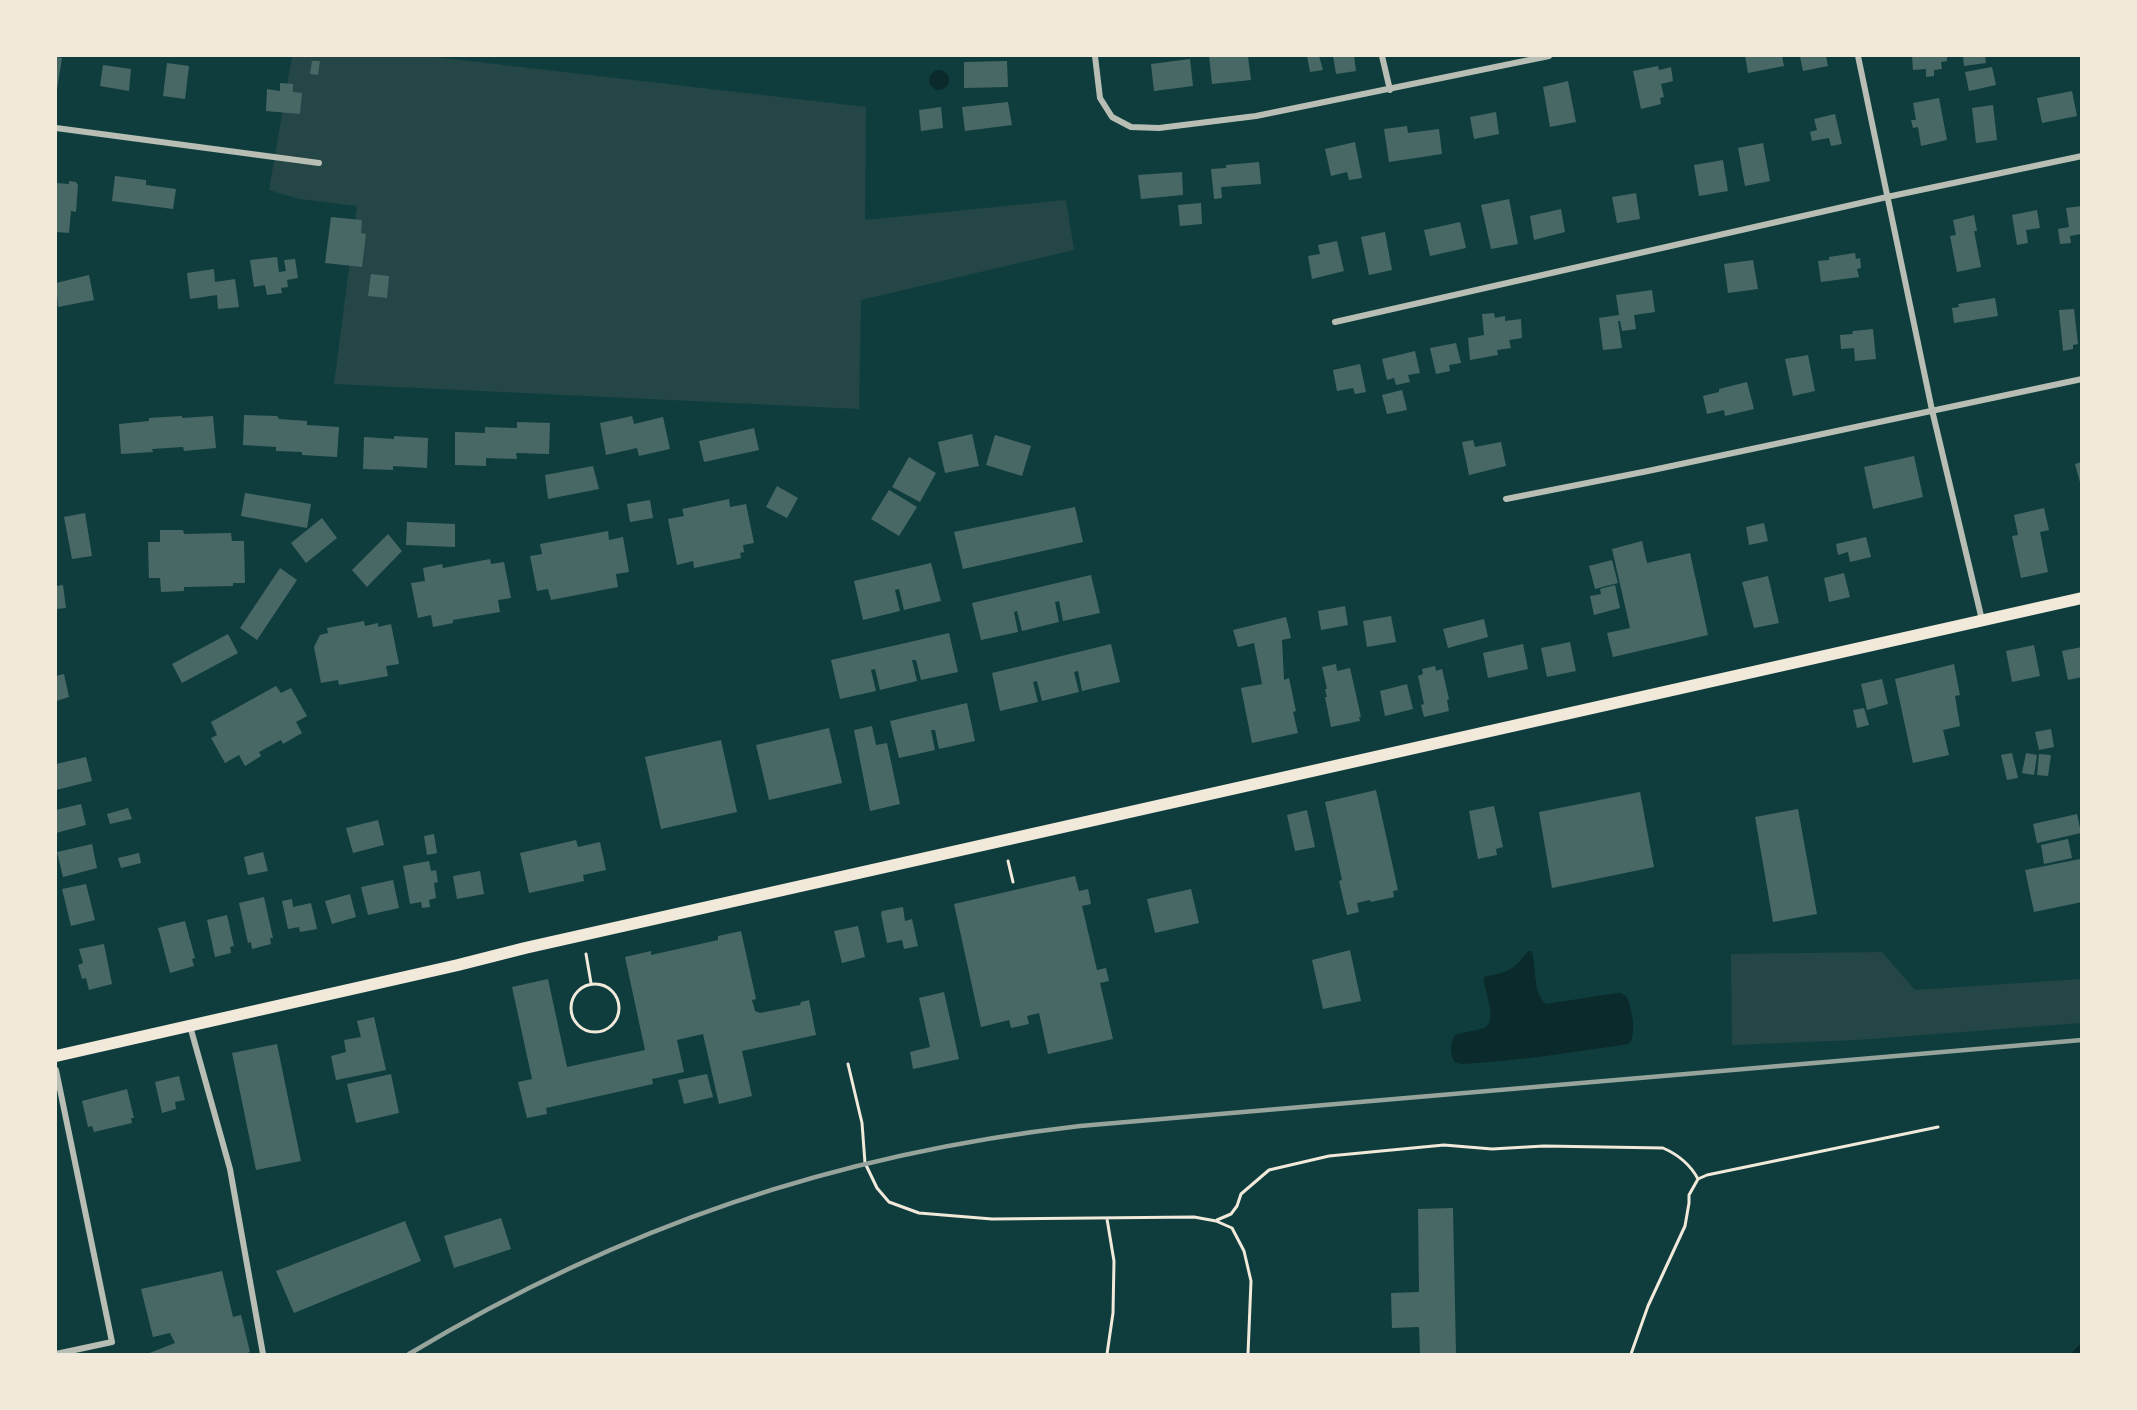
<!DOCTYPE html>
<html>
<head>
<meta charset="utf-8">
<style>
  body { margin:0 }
  #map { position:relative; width:2137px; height:1410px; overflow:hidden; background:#0f3d3e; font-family:Quicksand,sans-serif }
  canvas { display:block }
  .frame { position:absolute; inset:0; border:57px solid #f1e9da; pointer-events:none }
</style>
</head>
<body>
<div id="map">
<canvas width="2137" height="1410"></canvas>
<div class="frame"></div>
</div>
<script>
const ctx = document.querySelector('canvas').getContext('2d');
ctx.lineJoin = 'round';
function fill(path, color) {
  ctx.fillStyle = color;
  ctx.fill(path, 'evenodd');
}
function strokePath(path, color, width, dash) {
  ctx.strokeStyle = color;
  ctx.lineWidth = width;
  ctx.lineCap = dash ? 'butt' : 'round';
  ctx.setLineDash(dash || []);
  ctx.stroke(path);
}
fill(new Path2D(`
  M292,56H426L866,107L865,220L1066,200L1074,250L861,300L859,409L334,384L357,206L299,199L269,190Z
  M1882,952L1915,990L2081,979V1023L1857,1040L1732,1045L1731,954Z`), '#244646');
fill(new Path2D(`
  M929 80a10 10 0 1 1 20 0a10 10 0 1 1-20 0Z
  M1529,951H1532C1536,966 1533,995 1546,1004L1610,994L1620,993L1626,996C1632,1007 1637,1034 1629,1044C1574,1052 1518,1061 1462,1064L1455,1062C1449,1054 1450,1043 1455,1035C1464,1032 1475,1031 1484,1028C1500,1020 1482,989 1484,977C1511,971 1511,971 1529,951Z`), '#0a2a2b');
strokePath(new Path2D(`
  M2074,1354L2082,1346`), '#0a2a2b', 5);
fill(new Path2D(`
  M1209,56H1248L1251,80L1212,84Z
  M1307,56H1319L1323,70L1310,72Z
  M1333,56H1354L1356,71L1336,74Z
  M1745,56H1782L1784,66L1748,73Z
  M1800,56H1826L1828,66L1803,71Z
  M1912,56H1947V61L1941,62L1942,69L1934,70V76L1926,77V69L1913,70Z
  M1963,56H1985L1986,63L1964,66Z
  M56,57L62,58L57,89L56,88Z
  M1190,59L1193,86L1154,91L1151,64Z
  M312,61H320L318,75L310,74Z
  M1007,61L1008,87L964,88V62Z
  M167,63L189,66L185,99L163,96Z
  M103,65L131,69L129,91L100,86Z
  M1658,66L1659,70L1671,67L1673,81L1661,84L1664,97L1660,98L1661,104L1641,109L1633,71Z
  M1992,67L1996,85L1969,91L1965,72Z
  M1568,81L1576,122L1550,127L1543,87Z
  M280,83L293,84V92L302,93L300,114L266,111L267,89L280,91Z
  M2072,91L2077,116L2042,123L2037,98Z
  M1939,98L1947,140L1921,146L1918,127L1913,128L1911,120H1916L1913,103Z
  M1008,102L1012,125L965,131L962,107Z
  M1993,105L1997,140L1976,143L1972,108Z
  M941,107L943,128L921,131L919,110Z
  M1496,112L1499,134L1474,139L1470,117Z
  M1835,114L1842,144L1831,146L1829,138L1812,141L1810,132L1817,130L1814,119Z
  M1407,126L1408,133L1439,129L1442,154L1389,162L1384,129Z
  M1355,142L1362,178L1349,180L1347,172L1331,176L1325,149Z
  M1763,143L1770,181L1745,186L1738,148Z
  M1723,160L1728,191L1699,196L1694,165Z
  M1259,162L1261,184L1221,187L1222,198L1214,199L1211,169L1226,168V165Z
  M1182,172L1183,195L1141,199L1138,175Z
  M115,176L146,180V185L176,189L173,209L112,201Z
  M69,181L76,182L78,185L76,212L71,211L69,233L56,232V183L69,184Z
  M1636,193L1640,219L1617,223L1612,197Z
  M1509,199L1518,244L1491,249L1481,205Z
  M1201,203L1202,224L1180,226L1178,205Z
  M2082,206L2081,234L2070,236L2071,243L2060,244L2058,229L2069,227L2066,208Z
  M1561,209L1565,232L1534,240L1530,216Z
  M2037,210L2040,228L2026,230L2028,243L2017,245L2012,215Z
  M1974,215L1977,231H1974L1981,267L1957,272L1950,236L1956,235L1953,220Z
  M331,217L362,220L361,233L366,234L362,267L325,263Z
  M1460,222L1466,248L1430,256L1424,230Z
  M1385,232L1392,270L1369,275L1361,237Z
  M1337,241L1344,271L1312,279L1308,256L1320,254L1318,245Z
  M1855,253L1856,259L1860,258L1861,268L1857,269L1859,277L1821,282L1818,261L1829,260V257Z
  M277,257L279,272L286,271L284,260L295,259L298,278L287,280L288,287L281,288L282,293L267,295L265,285L254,287L250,260Z
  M1753,260L1758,289L1728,293L1724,264Z
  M214,269L215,282L235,279L239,307L218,309L217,295L190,299L187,273Z
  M371,274L389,276L387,298L368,296Z
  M89,275L94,300L58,307L56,283Z
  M1652,290L1655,312L1634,315L1636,329L1622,331L1620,321H1618L1622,348L1603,350L1599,318L1619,315L1616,295Z
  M1995,298L1998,316L1954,323L1952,308L1959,307L1958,304Z
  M2074,309L2078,344L2073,345V349L2063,351L2059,310Z
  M1494,313L1495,318L1505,316V321L1521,319L1522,338L1509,340L1511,348L1497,350L1498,355L1470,360L1468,338L1484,335L1482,314Z
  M1873,329L1876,359L1855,361L1854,348L1841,349L1840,335L1852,334L1853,331Z
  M1456,343L1461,363L1449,365L1450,371L1436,374L1430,348Z
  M1415,351L1420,373L1408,375L1410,382L1396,385L1394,378L1387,380L1382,359Z
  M1808,355L1815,391L1793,396L1785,359Z
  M1360,364L1366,392L1355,394L1353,388L1337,391L1333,370Z
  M1747,382L1754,409L1725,416L1724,410L1707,414L1703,396L1719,392V389Z
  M1402,390L1407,410L1387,414L1382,395Z
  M244,415L277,416L279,419L307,421V425L339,427L337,457L302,455V452L276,451V447L243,445Z
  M182,416V418L213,416L216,448L184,451L183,447L152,449L153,452L121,454L119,424L149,421V418Z
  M632,416L634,424L663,417L670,449L639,456L637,448L606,455L600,423Z
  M517,422L550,423L549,454L516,453L517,459L486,458V466L455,465V432L485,433V427L517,428Z
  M754,428L759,450L704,462L699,441Z
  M972,434L979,466L945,473L938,442Z
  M995,435L1031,446L1022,476L986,465Z
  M394,436L428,438L427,468L393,466V470L363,469L364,437L394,439Z
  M1473,440L1475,447L1501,442L1506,466L1469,475L1462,442Z
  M1914,456L1923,497L1873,509L1864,467Z
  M909,457L936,473L920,502L892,487Z
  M2082,462V486H2081L2075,464Z
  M593,466L599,489L548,499L545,475Z
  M777,486L798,498L787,518L766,507Z
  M889,490L917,507L899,536L871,519Z
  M245,493L311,504L307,528L241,516Z
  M729,499L730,507L746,504L754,543L743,545L744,552L740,553L741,558L694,568L693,561L677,565L668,519L684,516L682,509Z
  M650,500L653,518L630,522L627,504Z
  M1075,507L1083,542L963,569L954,532Z
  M2044,508L2049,530L2040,532L2048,572L2021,578L2012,536L2018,535L2014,515Z
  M85,513L92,556L72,559L64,517Z
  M322,518L337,538L306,563L291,543Z
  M407,522L455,524V547L406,545Z
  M1764,523L1768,541L1749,545L1746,527Z
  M160,530H183L184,534L231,533L232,541H244L245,583H233V586L184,587V591L161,592L160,578H149L148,542H160Z
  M608,531L609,540L623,537L629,572L616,574L618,587L551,600L548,589L537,591L530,556L542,554L540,544Z
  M388,534L402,551L367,587L352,570Z
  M1866,537L1871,557L1850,562L1848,552L1838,555L1836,544Z
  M1642,541L1647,563L1690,553L1708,635L1613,657L1607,633L1630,628L1612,549Z
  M490,559L491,564L504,562L511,598L498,600L500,612L453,620V623L433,627L431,615L418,618L411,583L425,581L423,568L442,564L443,568Z
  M1612,560L1618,583L1595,589L1589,566Z
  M931,563L941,601L904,610L899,589L895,590L900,611L863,620L854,581Z
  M280,568L297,580L257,640L240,628Z
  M1844,573L1850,597L1829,602L1824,578Z
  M1091,575L1100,613L1063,621L1059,601L1055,602L1059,622L1022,631L1017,611L1014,612L1018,632L981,640L972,603Z
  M1768,576L1779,623L1754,628L1742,582Z
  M63,585L66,608L56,609V586Z
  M1615,585L1620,608L1594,615L1590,596L1601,594L1600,589Z
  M1345,606L1348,625L1321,630L1318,611Z
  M1391,616L1396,642L1367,647L1363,621Z
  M1286,617L1291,638L1282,640L1284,680L1289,678L1296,711L1293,712L1298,733L1252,743L1241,688L1262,684L1254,643L1238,647L1233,630Z
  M1484,619L1488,637L1448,648L1443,629Z
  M364,621L365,626L378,623V627L391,624L399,664L386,666L388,676L339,685L338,680L321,683L314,647L320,635L328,633L327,628Z
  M949,633L958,672L921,680L916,660H912L917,681L880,690L875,669L871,670L876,691L840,699L831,660Z
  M228,634L238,653L182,683L172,664Z
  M1570,642L1576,671L1547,677L1541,648Z
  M1111,644L1120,682L1082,691L1078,671L1074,672L1079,692L1042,701L1037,681L1033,682L1038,702L1000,711L992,673Z
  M1523,644L1528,669L1488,678L1483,653Z
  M2034,645L2040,676L2012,682L2006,651Z
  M2082,647V677L2068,680L2062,651Z
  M1336,664L1337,671L1350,668L1361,717H1359L1360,721L1331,727L1325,697H1327L1325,689H1327L1322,667Z
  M1954,664L1960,695L1955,696L1960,726L1943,730L1949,755L1913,763L1895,679Z
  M1435,666L1436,671L1442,669L1449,699L1447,700L1449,711L1424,717L1421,705L1424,704L1418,676L1423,674L1422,669Z
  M64,674L69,697L56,701V676Z
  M1882,679L1888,704L1867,710L1861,684Z
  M1407,684L1413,709L1385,716L1380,691Z
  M276,686L281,693L291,688L307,716L296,722L302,733L283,744L281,740L259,752L261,756L245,766L239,755L225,763L211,738L217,735L211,722Z
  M967,703L975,741L939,749L935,730H931L935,750L899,758L890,721Z
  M1864,708L1869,725L1857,728L1853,710Z
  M872,726L876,745L887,743L900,804L870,811L854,730Z
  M829,728L842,783L769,800L756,745Z
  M2051,729L2054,747L2039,750L2035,732Z
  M721,740L737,812L661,829L645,757Z
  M2012,753L2018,778L2007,780L2001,755Z
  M2026,753L2037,755L2034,775L2022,773Z
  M2039,754L2051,755L2048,776L2037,775Z
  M86,757L92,781L56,790V764Z
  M1376,790L1398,890L1393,891L1394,897L1371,902L1370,900L1357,903L1359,912L1347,915L1339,881L1342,880L1325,802Z
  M1640,792L1654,867L1552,888L1539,812Z
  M81,804L86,825L56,833V810Z
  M1494,806L1503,847L1496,849L1497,855L1478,859L1469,811Z
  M128,808L132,819L110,824L107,814Z
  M1798,809L1817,914L1773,922L1755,817Z
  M1307,810L1315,847L1295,851L1287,815Z
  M2077,814L2081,833L2037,843L2033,824Z
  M378,820L384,845L353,853L346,828Z
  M434,834L437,853L427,855L424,836Z
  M2068,839L2072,858L2044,864L2041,845Z
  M576,840L578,847L600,842L606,870L583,875L584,881L529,893L520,853Z
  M92,844L97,868L63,877L57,852Z
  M263,852L268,871L248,875L244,857Z
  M139,853L141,863L121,868L118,858Z
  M2080,859L2082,902L2034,912L2025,870Z
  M429,861L431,871L436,870L438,882L434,883L436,898L429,900L430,907L422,908L421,902L410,904L403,866Z
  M480,871L484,894L457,899L453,876Z
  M1075,876L1079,891L1088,889L1091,904L1082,906L1097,970L1106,968L1109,981L1100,983L1113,1039L1048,1054L1039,1013L1027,1016L1029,1024L1011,1028L1009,1020L981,1027L954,904Z
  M393,880L399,908L368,915L361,887Z
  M86,884L95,920L71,926L62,889Z
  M1191,889L1199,923L1155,933L1147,899Z
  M350,894L356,917L332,924L325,901Z
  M264,897L273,938H270L271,944L252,949L251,942L248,943L239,903Z
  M292,899L293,907L311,903L317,929L300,932L299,927L288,929L282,901Z
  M903,907L905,921L912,919L918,946L904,949L902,940L887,943L881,914L882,911Z
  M227,915L234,946L230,947L231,953L215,957L207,920Z
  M185,921L195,958L192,959L194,966L170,973L158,928Z
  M858,926L865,957L842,963L834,931Z
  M741,931L756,999L752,1000L755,1011L760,1013L800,1005L801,1002L809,1000L816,1035L742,1051L752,1096L719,1104L703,1034L677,1040L684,1072L652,1079L653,1084L546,1108L547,1114L527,1118L518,1082L532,1079L512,987L548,979L567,1067L645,1050L625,957L651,951V955L718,940V936Z
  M104,944L112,984L89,990L86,978L82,979L78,965L83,963L79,949Z
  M1350,950L1361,1001L1323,1009L1312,960Z
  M944,992L959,1059L913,1069L910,1052L930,1047L919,998Z
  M374,1017L386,1070L336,1080L331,1056L346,1052L344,1040L361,1037L357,1021Z
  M277,1044L301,1161L256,1170L232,1053Z
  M391,1074L399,1113L356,1123L347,1084Z
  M707,1074L713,1097L684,1104L678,1080Z
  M179,1076L185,1100L175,1102L176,1109L162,1113L155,1082Z
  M127,1089L134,1118H131L132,1123L94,1132L92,1126L88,1127L82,1101Z
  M1453,1208L1456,1354H1420L1419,1327L1392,1328L1391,1293L1419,1292L1418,1209Z
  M501,1218L511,1249L454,1268L444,1236Z
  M405,1221L421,1261L294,1313L276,1271Z
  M222,1271L233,1317L241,1315L250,1352L244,1354H147L175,1343L170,1333L153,1337L141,1289Z`), '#486865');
strokePath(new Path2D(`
  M1008,861L1013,882
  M586,954L591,983
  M571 1008a24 24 0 1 1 48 0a24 24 0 1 1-48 0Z
  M848,1064L862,1123L865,1163L877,1188L889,1202L919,1213L992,1219L1194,1217L1216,1221L1232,1228L1244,1251L1251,1281L1248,1354
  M1217,1220L1231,1214L1237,1206L1241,1194L1269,1170L1329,1156L1444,1145L1492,1149L1544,1146L1663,1148C1679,1155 1690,1164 1698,1179
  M1107,1354L1113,1313L1114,1261L1107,1219
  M1631,1354L1648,1306L1685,1226L1689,1203V1195L1698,1179L1707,1175L1938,1127`), '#f1e9da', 3);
strokePath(new Path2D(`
  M1095,56L1100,98L1112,117L1131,127L1159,128L1256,116L1549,56
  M1382,56L1390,90
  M1858,56L1932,410L1982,620
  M56,128L319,163
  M1335,322L1887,197L2082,156
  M1506,499L1648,471L2082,379
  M190,1026L230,1169L263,1354
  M56,1070L112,1342L56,1354`), '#b8beb3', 6);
strokePath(new Path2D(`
  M56,1056L458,965L525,948L2082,598`), '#f1e9da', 12);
strokePath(new Path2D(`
  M409,1354C621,1227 834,1154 1080,1126L2082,1040`), '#97a49c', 4.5);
</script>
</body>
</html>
